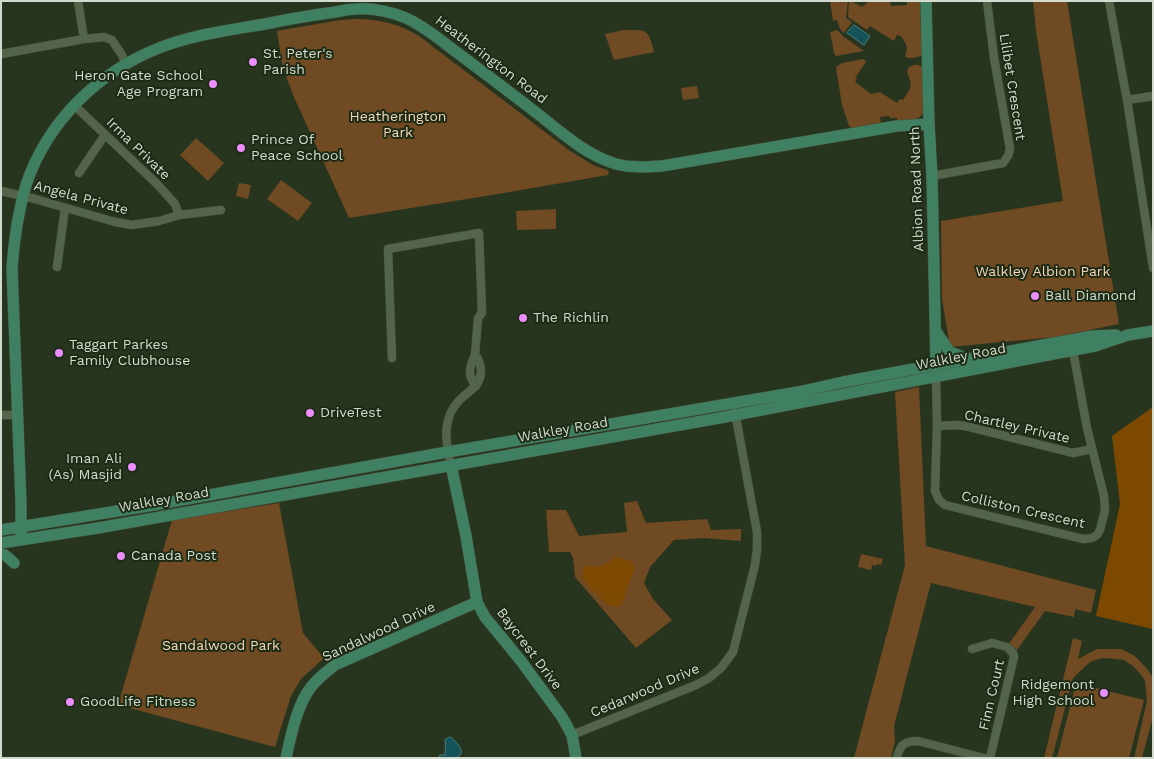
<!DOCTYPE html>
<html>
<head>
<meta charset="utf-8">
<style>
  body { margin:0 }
  #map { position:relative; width:1154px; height:759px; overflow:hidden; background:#27351e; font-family:"Work Sans",sans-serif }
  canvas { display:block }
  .frame { position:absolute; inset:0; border:2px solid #d2dbcd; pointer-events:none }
</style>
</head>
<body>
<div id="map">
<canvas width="1154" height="759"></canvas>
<div class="frame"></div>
</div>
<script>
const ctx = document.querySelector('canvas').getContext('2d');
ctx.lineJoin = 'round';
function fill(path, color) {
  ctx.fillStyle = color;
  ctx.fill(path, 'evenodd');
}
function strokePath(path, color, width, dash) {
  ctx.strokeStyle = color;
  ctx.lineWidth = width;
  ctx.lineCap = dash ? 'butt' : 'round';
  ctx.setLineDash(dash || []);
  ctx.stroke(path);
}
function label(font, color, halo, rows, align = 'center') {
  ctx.font = font + ' "Work Sans",sans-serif';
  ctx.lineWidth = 4;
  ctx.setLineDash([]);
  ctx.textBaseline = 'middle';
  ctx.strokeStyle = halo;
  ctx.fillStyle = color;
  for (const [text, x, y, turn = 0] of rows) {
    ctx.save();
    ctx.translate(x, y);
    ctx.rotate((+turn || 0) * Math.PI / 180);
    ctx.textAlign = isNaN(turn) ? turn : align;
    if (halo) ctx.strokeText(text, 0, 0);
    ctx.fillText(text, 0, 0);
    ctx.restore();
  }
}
fill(new Path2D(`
  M830,1H848L846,18L852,22L844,33L840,29L837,20L833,21Z
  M849,1H851L862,7L869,1H890L891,6L907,5V1H920L922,55C918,58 910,59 905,57C909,47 906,44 901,36L897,35L894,41L870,26L867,30L848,17Z
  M1033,1H1067L1119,324L1055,337L950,347L942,299L941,221L1063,201L1036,31Z
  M356,19C379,19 399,24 419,36L570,151L593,165L609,171L608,175L498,194L349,218L293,95L283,68L277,31L340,20Z
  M624,30C648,30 648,29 654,52L614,60L605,34Z
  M837,30L844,37L864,51L836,56L834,53L830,32Z
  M863,59L865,60L866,62L855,78L857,79L855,82L871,94L880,92L897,103L900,99L903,100C912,86 913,88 907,72C908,65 915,64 921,66L923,67L924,112C918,122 908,121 897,122V118H890L889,116L880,117L881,123L852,128L849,126L842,105L836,68L837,66L842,63Z
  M697,86L699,98L683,100L681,88Z
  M196,138L224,163L208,181L180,155Z
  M281,180L312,203L298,221L267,199Z
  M239,183L251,185L248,199L236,196Z
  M556,209V229L517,230L516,211Z
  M919,387L926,546L1096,590L1091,613L1075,609L1074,617L1045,611L1017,650L1008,645L1035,607L931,583L894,726L895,741L891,758H854L905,565L895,392Z
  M637,501L646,523L707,519L711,530L741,529V541L703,538L674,540L650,567L644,583L653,599L672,620L636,648L575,577L573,558L570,552H549L546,510H566L579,536L627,532L624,503Z
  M279,503L303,633L324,658L301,679L291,696L275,747L118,705L172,520Z
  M861,554L883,559L881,565L877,564L876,566L872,565L871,570L858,567Z
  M1073,638L1082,641L1078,659L1097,649H1121L1135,656L1148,670L1153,678V717L1142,758H1134L1147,701L1145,681L1142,676L1133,666L1124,660L1115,659L1102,658L1090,662L1073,678L1052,758H1044Z
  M1076,683L1144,700L1129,758H1057Z`), '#6f4a22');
fill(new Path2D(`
  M1153,407V629L1096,616L1120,504L1112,436Z
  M616,557L631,561L634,566V571L621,605L615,607L605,603L599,596L591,589L583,578V567C589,565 591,567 596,567C603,567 610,561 616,557Z`), '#7d4800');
const water = new Path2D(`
  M854,25L870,36L864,45L847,33Z
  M450,737C457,741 469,755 454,758C449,759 443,758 438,758L440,755H445C445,752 446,743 445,740Z`);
fill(water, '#145359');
strokePath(water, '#4d7c7c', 1);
const street = new Path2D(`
  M78,1L84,39
  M1109,1L1128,106L1153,268
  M1,54L84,39L104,37L112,40L122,55L126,64
  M1127,100L1153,96
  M74,105L158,185L175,204L179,215
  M79,173L105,135
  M932,176L1003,163L1008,156L1010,149L994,58L987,1
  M1,191L35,199L115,222L132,225L159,221L179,215L221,210
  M57,267L65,208
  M392,358L388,249L479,233L482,313L478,318L475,355
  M936,372L937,426L935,491L939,500L945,505L1083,539L1092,538L1097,535L1100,530L1105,510L1104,496L1087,428L1073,351
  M1,415H18
  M937,426L957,425L965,426L1073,453L1092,449
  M451,465C447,447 443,430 451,412C455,404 462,397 469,392C472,389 475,387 477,384C483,375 482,363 475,355C469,368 467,375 476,386
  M972,649L992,643L1007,647L1013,653L1014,657L990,758
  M572,735L696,685L709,678L721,668L733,652L755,565L757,549V532L735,412
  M897,758C900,745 904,741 918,741L984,758`);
const secondary = new Path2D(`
  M926,1L929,124L932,176L936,365
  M935,330L950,352L966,358
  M451,465L466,536L477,602L485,617L521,661L562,717L572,735L576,758
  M1,530L154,505L436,454L798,392L843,382L1092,336L1116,335
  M21,540V504L12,268C14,240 18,212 26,185C47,122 98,72 159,48C194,34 233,30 270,23C289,19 308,16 328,13C337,12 347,9 357,9C373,8 391,12 406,18C424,26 439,39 455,51C483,72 511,93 538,114C562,133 586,155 616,164C631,168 646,167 662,166L897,126L929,124
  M1,543L98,528L725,417L1095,346L1128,335L1153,331
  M1,554L5,555L14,563
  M286,758C291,735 297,705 311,687C318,678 326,672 335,665L477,602`);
strokePath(street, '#46523e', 9);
strokePath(secondary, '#46523e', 12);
strokePath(street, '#54644b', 8);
strokePath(secondary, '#408062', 11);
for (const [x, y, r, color] of [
  [253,62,5,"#eb8dfc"],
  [213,84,5,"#eb8dfc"],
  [241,148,5,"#eb8dfc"],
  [1035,296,5,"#eb8dfc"],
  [523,318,5,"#eb8dfc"],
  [59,353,5,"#eb8dfc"],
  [310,413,5,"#eb8dfc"],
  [132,467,5,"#eb8dfc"],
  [121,556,5,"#eb8dfc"],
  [1104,693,5,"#eb8dfc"],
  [70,702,5,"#eb8dfc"]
]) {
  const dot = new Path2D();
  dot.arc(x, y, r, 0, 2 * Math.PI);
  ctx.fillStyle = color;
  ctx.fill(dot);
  strokePath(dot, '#1d2b15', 2);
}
label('14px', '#d2dbcd', '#1d2b15', [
  ["St. Peter's",263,54],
  ["Parish",263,70],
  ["Heron Gate School",203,76,"right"],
  ["Age Program",203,92,"right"],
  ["Prince Of",251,140],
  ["Peace School",251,156],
  ["Ball Diamond",1045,296],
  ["The Richlin",533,318],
  ["Taggart Parkes",69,345],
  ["Family Clubhouse",69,361],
  ["DriveTest",320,413],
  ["Iman Ali",122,459,"right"],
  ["(As) Masjid",122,475,"right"],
  ["Canada Post",131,556],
  ["Ridgemont",1094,685,"right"],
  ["High School",1094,701,"right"],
  ["GoodLife Fitness",80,702]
], 'left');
label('14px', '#d2dbcd', '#1d2b15', [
  ["Heatherington Road",491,60,37],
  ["Lilibet Crescent",1012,87,81],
  ["Irma Private",138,149,44],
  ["Albion Road North",917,189,-92],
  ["Angela Private",81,198,15],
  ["Walkley Road",961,357,-11],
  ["Chartley Private",1017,427,13],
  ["Walkley Road",563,430,-10],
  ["Walkley Road",164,500,-10],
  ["Colliston Crescent",1023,510,13],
  ["Sandalwood Drive",379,632,-25],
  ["Baycrest Drive",529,649,53],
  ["Cedarwood Drive",645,691,-23],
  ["Finn Court",992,695,-77]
]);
label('14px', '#f6d6b9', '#1d2b15', [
  ["Heatherington",398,117],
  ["Park",398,133],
  ["Walkley Albion Park",1043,272],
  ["Sandalwood Park",221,646]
]);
</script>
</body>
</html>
